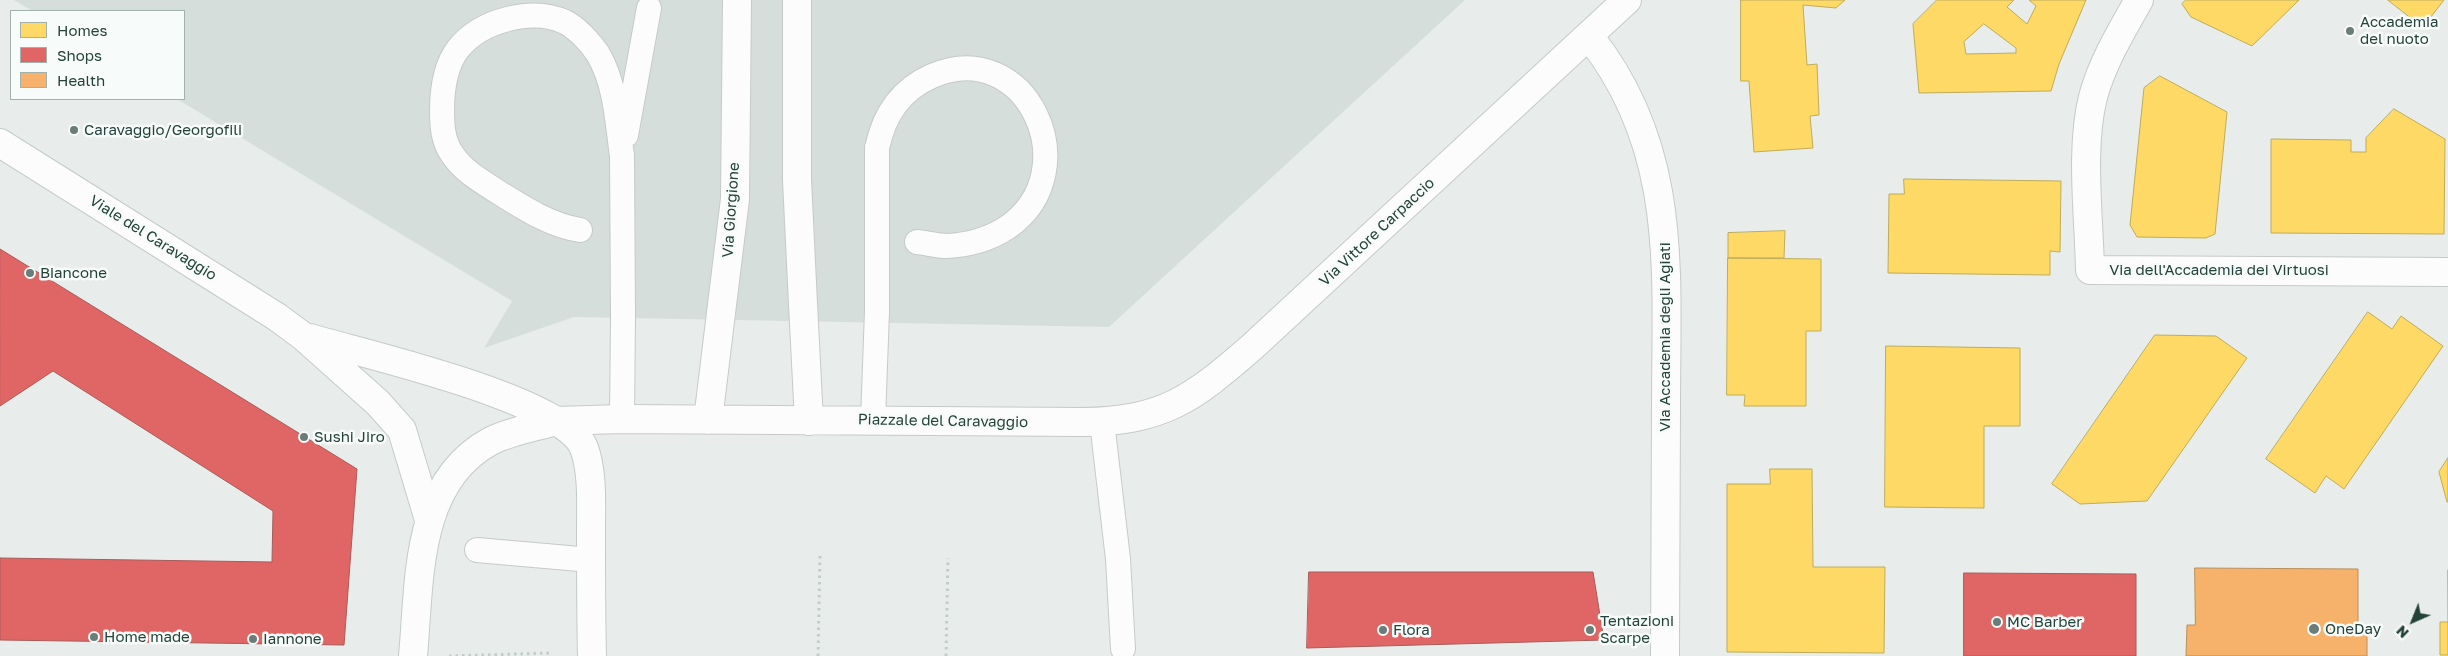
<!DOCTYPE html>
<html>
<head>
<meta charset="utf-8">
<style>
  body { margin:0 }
  #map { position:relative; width:2448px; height:656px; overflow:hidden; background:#e8edeb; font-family:"Golos Text",sans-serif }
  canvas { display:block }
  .legend { position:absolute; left:10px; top:10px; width:175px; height:90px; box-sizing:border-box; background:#f7fbf9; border:1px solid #a3b1ad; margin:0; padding:6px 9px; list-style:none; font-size:15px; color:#24423a }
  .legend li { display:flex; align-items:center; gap:10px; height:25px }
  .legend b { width:25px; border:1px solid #a3b1ad }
  .north { position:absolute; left:2388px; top:596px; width:50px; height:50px; -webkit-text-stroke:4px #f7fbf9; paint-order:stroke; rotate:224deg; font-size:14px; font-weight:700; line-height:20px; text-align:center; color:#24423a }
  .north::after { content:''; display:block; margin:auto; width:18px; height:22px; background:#24423a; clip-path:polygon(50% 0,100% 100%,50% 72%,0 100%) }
</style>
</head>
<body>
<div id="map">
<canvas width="2448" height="656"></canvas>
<ul class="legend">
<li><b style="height:14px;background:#ffd966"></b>Homes</li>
<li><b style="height:14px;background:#e06666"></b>Shops</li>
<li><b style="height:14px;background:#f6b26b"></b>Health</li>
</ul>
<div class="north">N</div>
</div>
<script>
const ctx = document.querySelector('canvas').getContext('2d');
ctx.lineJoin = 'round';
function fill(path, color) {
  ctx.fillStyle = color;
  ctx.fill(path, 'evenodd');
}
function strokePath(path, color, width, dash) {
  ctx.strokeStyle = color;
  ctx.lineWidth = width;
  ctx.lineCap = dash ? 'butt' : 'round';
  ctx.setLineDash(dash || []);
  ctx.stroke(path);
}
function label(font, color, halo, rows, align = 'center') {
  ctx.font = font + ' "Golos Text",sans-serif';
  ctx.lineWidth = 5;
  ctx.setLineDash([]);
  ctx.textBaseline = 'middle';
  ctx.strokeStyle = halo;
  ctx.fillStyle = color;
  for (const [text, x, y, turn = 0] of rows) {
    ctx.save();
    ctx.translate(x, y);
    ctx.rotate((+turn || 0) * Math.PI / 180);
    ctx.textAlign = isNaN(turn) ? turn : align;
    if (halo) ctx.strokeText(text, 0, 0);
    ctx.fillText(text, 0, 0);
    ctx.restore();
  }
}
fill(new Path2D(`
  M14,0H1465L1109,327L574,317L484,348L512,301L177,99H184V11H32Z`), '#d6dedb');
const homes = new Path2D(`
  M1741,0H1845L1836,8L1803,5L1807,65L1817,64L1819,115L1810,116L1813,148L1754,152L1749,81H1741Z
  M1937,0H2014L2007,7L2027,24L2036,6L2029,0H2086L2059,64L2051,91L1919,93L1913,24ZM1984,24L2016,48V53L1966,54L1964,42Z
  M2186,0H2299L2252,46L2191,17L2182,4Z
  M2388,0H2444L2423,27Z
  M2160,76L2227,112L2215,234L2206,238L2137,237L2130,225L2144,88Z
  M2394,109L2445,139L2444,234L2271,233V139L2351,140V152H2366V138Z
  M1904,179L2061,181L2060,252L2050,251V275L1888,273L1889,194H1904Z
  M1785,231L1784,258H1728V233Z
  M1728,258L1821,259V331H1806V406H1744L1745,395H1727Z
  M2368,312L2392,329L2401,316L2443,346L2344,489L2326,476L2315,493L2266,459Z
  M2155,335L2216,336L2247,358L2147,501L2080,504L2052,484Z
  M1886,346L2020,348V426H1984V508L1885,507Z
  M2448,458V502H2447L2439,472Z
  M1770,469H1812L1813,567H1885L1884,653L1727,652V484H1770Z
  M2448,570V655H2440V622H2448Z`);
fill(homes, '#ffd966');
strokePath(homes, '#bdac59', 1);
const shops = new Path2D(`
  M0,249L357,469L344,645L0,640V558L272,562L273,511L53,371L0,406Z
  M1309,572H1593L1604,640L1307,648Z
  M1964,573L2136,574V656H1964Z`);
fill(shops, '#e06666');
strokePath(shops, '#a85b59', 1);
const health = new Path2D(`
  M2195,568L2358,569V626H2367V656H2186L2187,625H2195Z`);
fill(health, '#f6b26b');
strokePath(health, '#b7905c', 1);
const lane = new Path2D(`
  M626,135L649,8
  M877,148C884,115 900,90 932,76C1026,35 1089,170 1008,227C990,239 968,245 947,246C937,246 927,243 917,242
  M580,230C549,225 524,208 498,192C481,181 463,171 452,154C443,141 442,126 442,111C442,90 445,66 458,49C481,20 532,7 565,22C577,28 591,43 598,54C616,85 617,121 622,156
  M622,419L623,317
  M873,420L877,311
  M1102,422L1118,559L1123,649
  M477,550L591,560`);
const street = new Path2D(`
  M2139,0C2122,30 2102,63 2093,97C2080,148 2089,217 2090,270L2448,272
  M1589,36C1679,149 1666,271 1666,407C1665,490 1665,573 1665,656
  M803,304L809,421
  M708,420L721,313
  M556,421L622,419L1082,422C1164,421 1192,399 1252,347L1627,0`);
const secondary = new Path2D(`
  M0,143L277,317L304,337L378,403L402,430L429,520
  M310,338C363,354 565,399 584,448C593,472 591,505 591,531C591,573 591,614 592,656
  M413,656C420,582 414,482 491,441C511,431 535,427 556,421`);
strokePath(lane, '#c5cac8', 26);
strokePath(street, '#c5cac8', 30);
strokePath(secondary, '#c3cbc8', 30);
strokePath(new Path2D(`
  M449,656L552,653
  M818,656L820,556
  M946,656L948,558`), '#c3ccca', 3, [2.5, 4]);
strokePath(lane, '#fcfcfc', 24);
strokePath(street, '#fcfcfc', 28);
strokePath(secondary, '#fcfcfc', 28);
const laneBridge = new Path2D(`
  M877,148V311
  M622,156L623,317`);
const streetBridge = new Path2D(`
  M797,0V180L803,304
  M721,313L735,199L737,0`);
strokePath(laneBridge, '#c5cac8', 26, []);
strokePath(streetBridge, '#c5cac8', 30, []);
strokePath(laneBridge, '#fcfcfc', 24);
strokePath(streetBridge, '#fcfcfc', 28);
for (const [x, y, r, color] of [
  [2350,31,5,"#697e78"],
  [74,130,5,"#697e78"],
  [30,273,5,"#697e78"],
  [304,437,5,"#697e78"],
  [1997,622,5,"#697e78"],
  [2314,629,6,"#697e78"],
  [1383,630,5,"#697e78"],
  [1590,630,5,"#697e78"],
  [94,637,5,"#697e78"],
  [253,639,5,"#697e78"]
]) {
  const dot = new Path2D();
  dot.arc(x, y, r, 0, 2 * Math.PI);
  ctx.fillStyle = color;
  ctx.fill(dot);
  strokePath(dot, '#f7fbf9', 2);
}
label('15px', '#24423a', '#f7fbf9', [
  ["Accademia",2360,22],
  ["del nuoto",2360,39],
  ["Caravaggio/Georgofili",84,130],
  ["Biancone",40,273],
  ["Sushi Jiro",314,437],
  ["Tentazioni",1600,621],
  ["Scarpe",1600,638],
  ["MC Barber",2007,622],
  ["OneDay",2325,629],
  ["Flora",1393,630],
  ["Home made",104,637],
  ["Iannone",263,639]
], 'left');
label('15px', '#24423a', '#f7fbf9', [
  ["Via Giorgione",731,210,-86],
  ["Via Vittore Carpaccio",1377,232,-43],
  ["Viale del Caravaggio",153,238,32],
  ["Via dell'Accademia dei Virtuosi",2219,270],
  ["Via Accademia degli Agiati",1665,337,-90],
  ["Piazzale del Caravaggio",943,421,1]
]);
</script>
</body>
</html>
